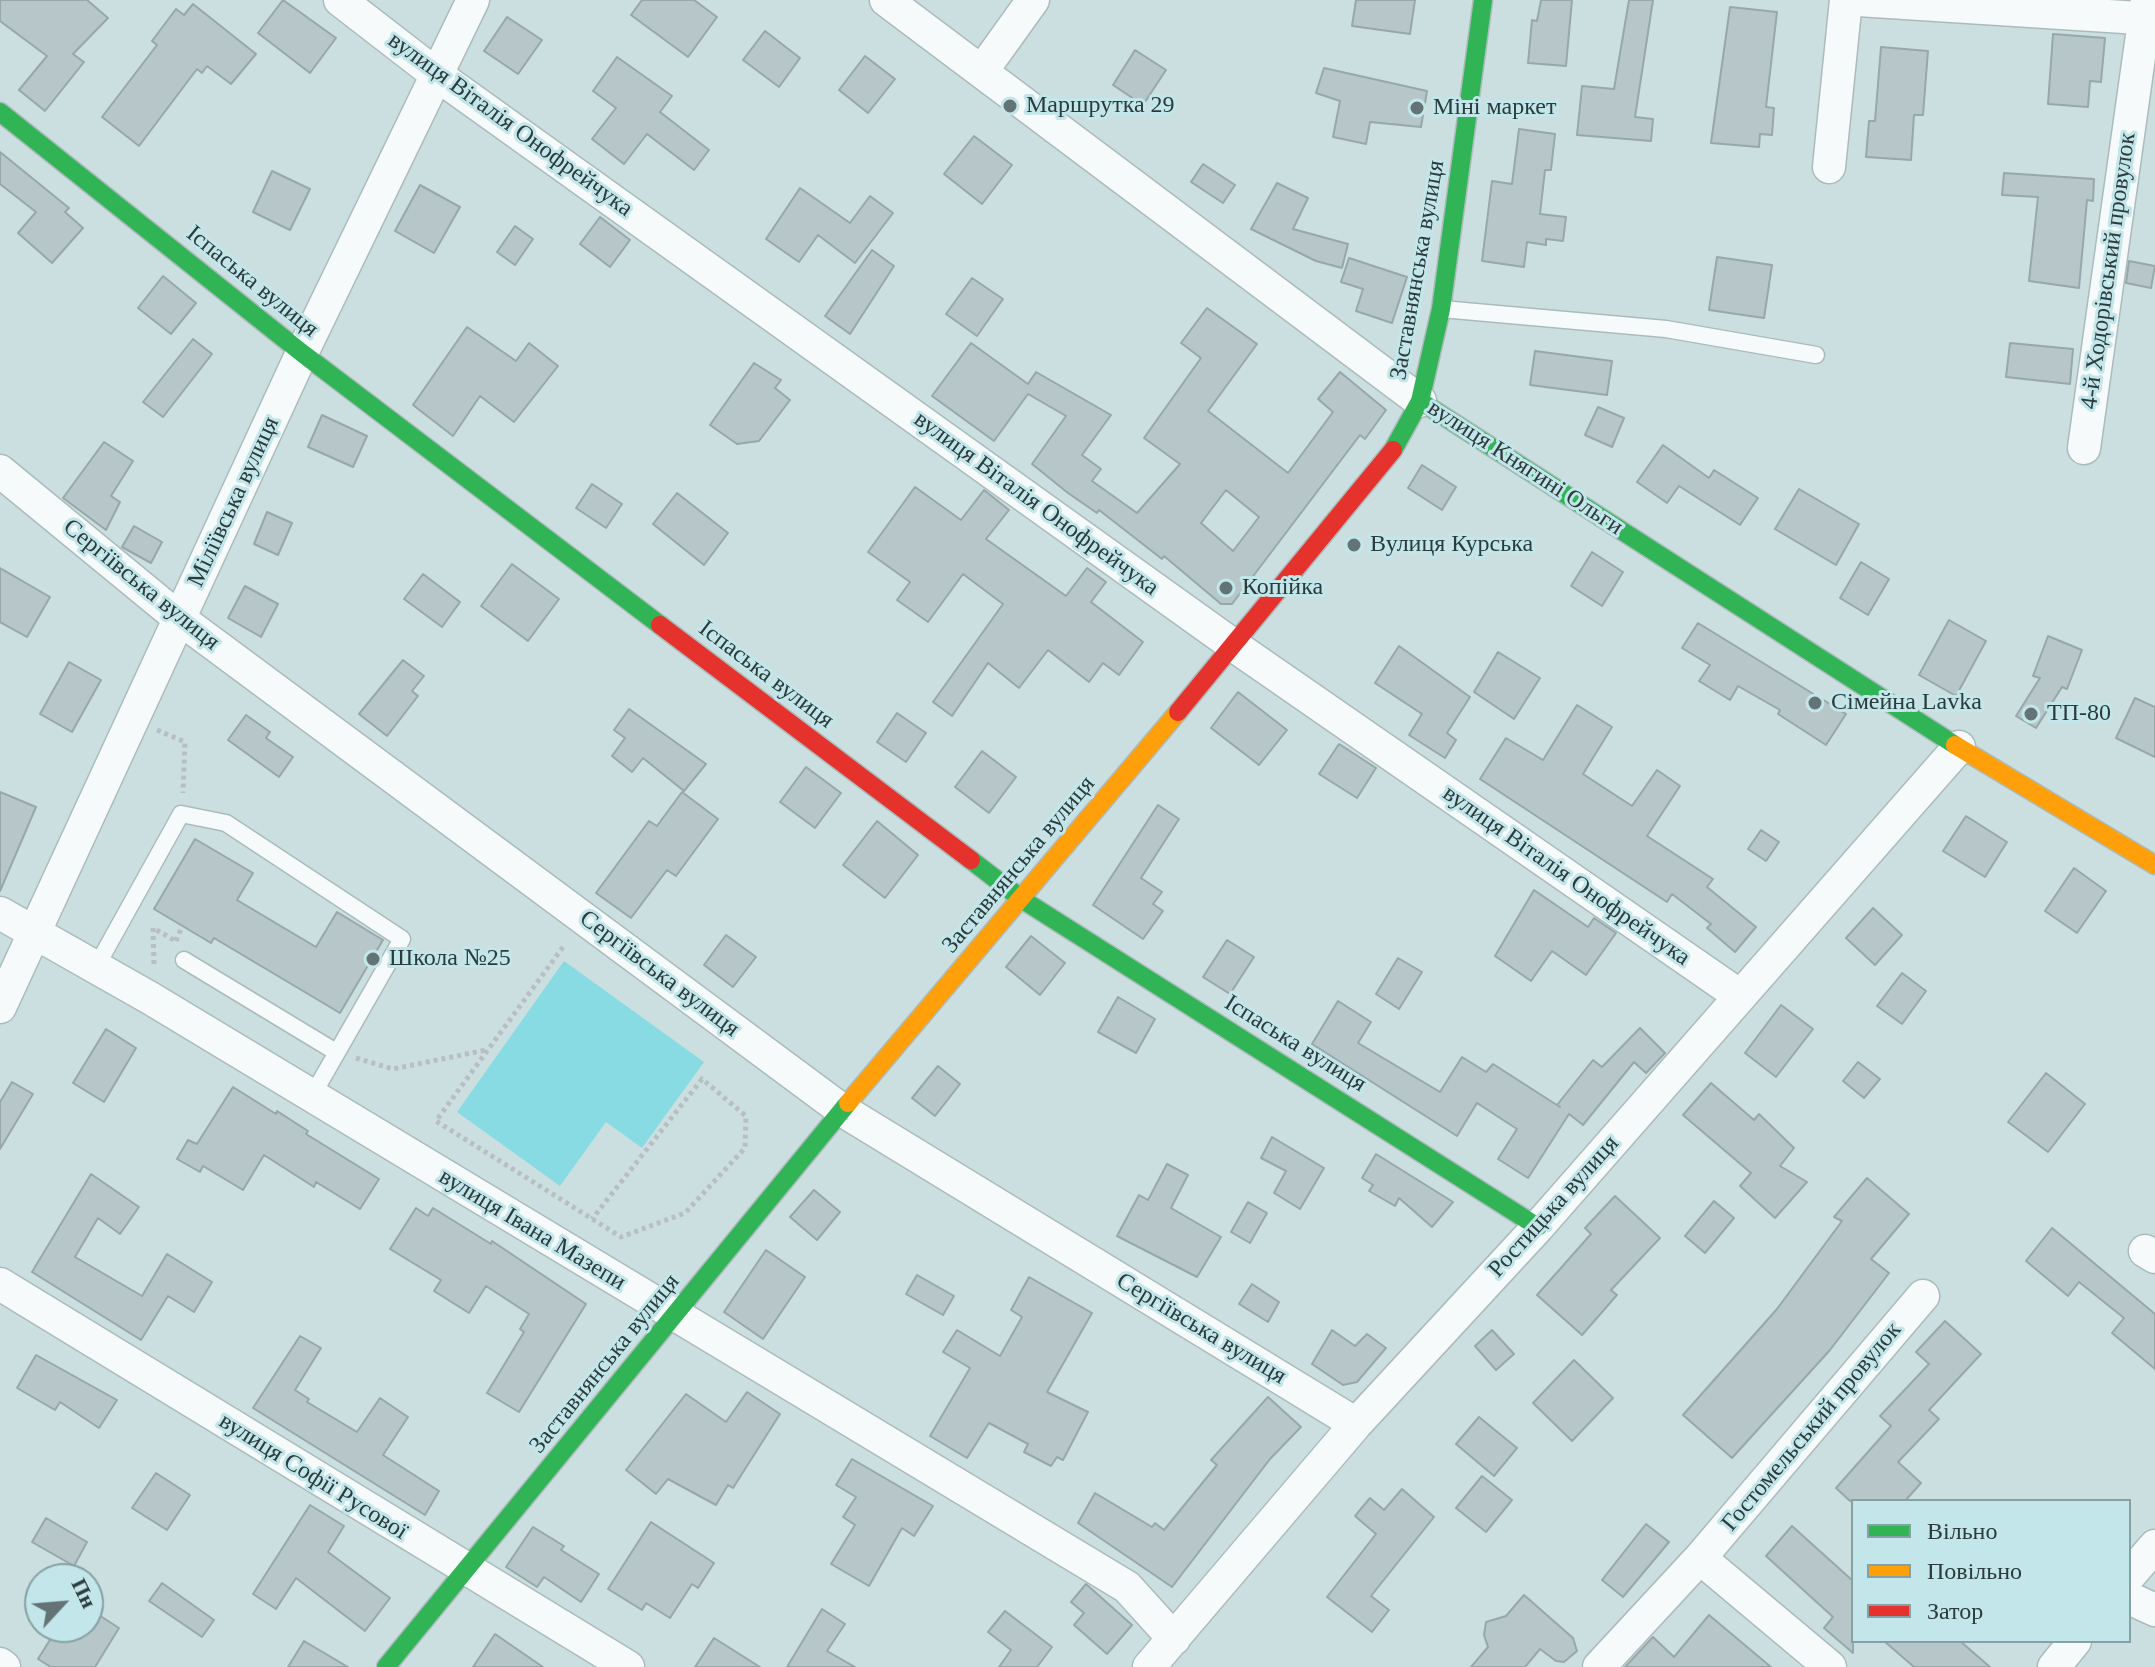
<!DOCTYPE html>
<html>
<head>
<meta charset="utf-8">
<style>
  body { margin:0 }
  #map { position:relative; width:2155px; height:1667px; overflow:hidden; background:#cbdfe1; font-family:"Times New Roman",serif }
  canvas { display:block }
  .legend { position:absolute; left:1851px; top:1499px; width:280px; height:144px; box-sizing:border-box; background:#c2e6ea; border:2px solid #86a1a4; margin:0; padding:10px 14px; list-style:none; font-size:24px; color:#2c3a3c }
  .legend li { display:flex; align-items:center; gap:16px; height:40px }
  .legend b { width:40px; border:2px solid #86a1a4 }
  .north { position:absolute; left:24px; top:1563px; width:80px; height:80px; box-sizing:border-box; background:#c2e6ea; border:2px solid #86a1a4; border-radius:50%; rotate:64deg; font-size:22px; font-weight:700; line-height:32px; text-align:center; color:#2c3a3c }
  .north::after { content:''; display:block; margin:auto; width:28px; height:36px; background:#647476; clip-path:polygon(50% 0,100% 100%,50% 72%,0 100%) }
</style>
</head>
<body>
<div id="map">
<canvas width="2155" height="1667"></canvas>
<ul class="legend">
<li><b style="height:10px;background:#30b455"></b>Вільно</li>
<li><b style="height:10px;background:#ff9f0a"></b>Повільно</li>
<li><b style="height:10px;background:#e5322d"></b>Затор</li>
</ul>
<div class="north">Пн</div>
</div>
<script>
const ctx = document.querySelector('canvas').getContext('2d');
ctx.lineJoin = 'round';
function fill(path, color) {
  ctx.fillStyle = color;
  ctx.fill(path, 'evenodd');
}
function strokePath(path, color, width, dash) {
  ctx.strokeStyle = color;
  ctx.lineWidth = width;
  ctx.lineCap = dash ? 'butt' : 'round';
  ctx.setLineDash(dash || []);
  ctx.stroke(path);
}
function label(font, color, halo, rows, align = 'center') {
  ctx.font = font + ' "Times New Roman",serif';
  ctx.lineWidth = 6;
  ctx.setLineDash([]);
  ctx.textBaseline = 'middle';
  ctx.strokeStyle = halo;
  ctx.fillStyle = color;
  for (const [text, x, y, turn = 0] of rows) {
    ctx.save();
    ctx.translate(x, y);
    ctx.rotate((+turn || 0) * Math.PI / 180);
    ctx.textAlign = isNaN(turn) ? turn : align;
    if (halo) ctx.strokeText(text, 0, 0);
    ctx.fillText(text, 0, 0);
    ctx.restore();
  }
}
fill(new Path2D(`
  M564,961L704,1062L642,1148L606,1122L560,1186L457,1112Z`), '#88dbe3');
const building = new Path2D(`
  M0,0H87L108,18L73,54L84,62L45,111L19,90L47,56L0,21Z
  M283,0L336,38L310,73L258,33Z
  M642,0H694L717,17L688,57L631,15Z
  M1356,0H1415L1410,34L1352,26Z
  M1541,0H1572L1566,66L1528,63L1532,20L1537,21Z
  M1629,0H1653L1635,117L1653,119L1651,141L1577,135L1582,86L1614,89Z
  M193,4L256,54L231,84L207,66L202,73L197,69L139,146L102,117L157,45L152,41L176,9L184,15Z
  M1730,7L1777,12L1766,107L1774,108L1772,135L1760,134L1759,147L1711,143Z
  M507,17L542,40L518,74L484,51Z
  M765,31L800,58L779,87L743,60Z
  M2053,34L2105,38L2101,82L2090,81L2088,107L2048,104Z
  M1881,47L1928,51L1923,115H1914L1911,160L1866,157L1869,121H1875Z
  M1135,50L1166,70L1143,105L1113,85Z
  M865,56L895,79L868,113L839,90Z
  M617,57L672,96L660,112L709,150L694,170L647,134L624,164L592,139L616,108L593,91Z
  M1324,68L1427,91L1421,127L1370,122L1366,144L1333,137L1340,101L1316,93Z
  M1519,129L1555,134L1551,170H1545L1540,214L1566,217L1563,241L1546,239V245L1527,242L1524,267L1482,261L1492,181L1512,184Z
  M974,136L1012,165L982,204L944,174Z
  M0,152L69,208L65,212L83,228L52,263L18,233L36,212L0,184Z
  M1203,164L1235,185L1223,203L1191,182Z
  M272,171L310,189L290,230L253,212Z
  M2004,173L2094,179L2093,201L2087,200L2079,288L2029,281L2038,197L2002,195Z
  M1277,183L1308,198L1293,229L1348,244L1342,268L1316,261L1251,229Z
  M420,185L460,207L434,253L395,231Z
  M800,188L850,223L870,196L893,213L855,263L818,235L799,262L766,239Z
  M600,217L630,240L610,267L580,244Z
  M515,226L533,239L515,265L497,252Z
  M872,250L894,266L850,334L825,316Z
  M1717,257L1772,265L1764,318L1709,310Z
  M1349,258L1407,277L1392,323L1356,311L1363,289L1341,282Z
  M2129,261L2155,266L2151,288L2126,283Z
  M163,276L196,303L171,334L138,308Z
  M972,278L1003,299L977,336L946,314Z
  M1207,308L1257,344L1208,411L1288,473L1333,412L1318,399L1340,372L1386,410L1365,439L1360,435L1232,604H1221L1164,556L1162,559L1099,510L1097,513L1068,493L1032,464L1066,416L1028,394L994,441L932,396L971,343L1028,384L1036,372L1111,415L1082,455L1101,469L1092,481L1137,513L1180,464L1144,438L1201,358L1181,343ZM1226,490L1259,517L1233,551L1201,523Z
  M467,327L516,361L529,343L558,366L514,422L480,396L453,436L413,405Z
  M193,339L212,354L163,417L143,402Z
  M2010,343L2073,349L2070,384L2006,377Z
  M1535,351L1612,361L1607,395L1530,385Z
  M754,363L781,380L775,388L790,400L759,441L737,444L710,425Z
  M1598,407L1624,418L1612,447L1585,435Z
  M322,415L367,436L353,467L308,447Z
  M104,442L133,461L111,496L120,502L106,530L63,498Z
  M1663,445L1709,478L1714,470L1758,498L1740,525L1679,486L1667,503L1637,482Z
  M1422,465L1456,487L1442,510L1408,488Z
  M592,484L622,504L606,528L576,508Z
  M915,487L961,520L984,490L1009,510L986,539L1066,596L1087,568L1106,582L1091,602L1143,642L1119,675L1103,663L1089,682L1048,650L1019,688L988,663L952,716L933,702L1003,604L963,574L928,622L897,600L910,582L868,552Z
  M1799,489L1859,524L1836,565L1775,529Z
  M677,493L728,533L704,565L653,524Z
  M267,512L292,523L278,555L254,544Z
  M134,526L162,542L151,563L122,547Z
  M1592,552L1623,572L1602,606L1571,586Z
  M1861,562L1889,579L1868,615L1840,598Z
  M512,564L559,599L528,641L481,606Z
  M0,568L50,597L27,637L0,622Z
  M423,574L460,602L442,627L404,599Z
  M245,586L278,604L261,637L228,618Z
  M1949,620L1986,641L1956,696L1919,675Z
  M1698,623L1846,714L1826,745L1778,714L1780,710L1738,686L1730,700L1699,681L1710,665L1682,648Z
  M2048,636L2082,650L2067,689L2062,687L2036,728L2016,716L2040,678L2033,676Z
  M1399,646L1470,697L1447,733L1456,740L1445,758L1409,735L1422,714L1375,683Z
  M1498,652L1540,678L1514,719L1474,692Z
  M403,660L424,676L412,691L418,696L387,736L359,714Z
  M69,662L101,680L72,732L40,714Z
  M1238,692L1287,730L1259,765L1211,728Z
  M2135,698L2155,707V757L2116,738Z
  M1577,705L1612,727L1583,774L1632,806L1657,770L1680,786L1647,836L1713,879L1707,887L1756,927L1735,952L1707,928L1711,924L1672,894L1667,902L1480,779L1506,738L1543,760Z
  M629,709L706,764L684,791L643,758L632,772L612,756L625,738L614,730Z
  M897,713L926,733L906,762L877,742Z
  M246,715L270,732L266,738L293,757L279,777L228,740Z
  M1339,744L1376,768L1357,798L1319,774Z
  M982,751L1016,777L989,813L955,787Z
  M806,767L841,793L815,828L780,802Z
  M0,792L36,807L0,891Z
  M682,792L718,819L676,876L667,870L631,918L596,893L649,821L657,826Z
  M1158,805L1179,819L1141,878L1162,892L1153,904L1163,911L1143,939L1093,905Z
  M1966,816L2007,842L1985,877L1943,851Z
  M877,821L918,855L885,898L843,865Z
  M1761,830L1779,842L1766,861L1748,849Z
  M195,839L253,873L237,900L316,947L337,912L383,940L340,1013L214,938L211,943L154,909Z
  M2074,868L2106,891L2077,933L2045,911Z
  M1534,890L1588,927L1594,918L1616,933L1586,975L1552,951L1531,981L1495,956Z
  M1873,908L1902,935L1875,965L1846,938Z
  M726,935L756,957L733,987L704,965Z
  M1031,936L1065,963L1040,995L1006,967Z
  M1227,940L1254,957L1230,994L1203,977Z
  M1398,958L1422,972L1399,1009L1376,994Z
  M1902,973L1926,991L1902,1024L1877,1006Z
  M1118,997L1155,1019L1136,1053L1098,1032Z
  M1338,1001L1371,1022L1358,1043L1440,1092L1462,1057L1486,1072L1493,1064L1560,1107L1557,1105L1593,1060L1602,1067L1640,1028L1665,1053L1646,1073L1634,1062L1583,1125L1569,1114L1528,1178L1498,1159L1517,1129L1477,1103L1457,1136L1312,1044Z
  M1781,1005L1813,1029L1776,1077L1745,1053Z
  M106,1029L136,1048L104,1102L73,1083Z
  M1858,1062L1880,1079L1864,1098L1843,1081Z
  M938,1066L960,1084L935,1116L912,1098Z
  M2046,1073L2085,1104L2048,1152L2008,1122Z
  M12,1082L33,1094L0,1149V1102Z
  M1711,1083L1754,1120L1759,1114L1794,1148L1780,1166L1807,1182L1775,1218L1740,1186L1751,1173L1683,1115Z
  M233,1087L276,1114L277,1111L308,1131L306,1134L379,1179L360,1209L316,1182L314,1187L264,1155L243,1190L203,1166L200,1172L177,1159L188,1140L197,1144Z
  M1272,1137L1324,1168L1300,1209L1274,1193L1286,1171L1261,1158Z
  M1376,1154L1453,1202L1432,1227L1399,1198L1395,1206L1369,1191L1373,1185L1362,1178Z
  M1167,1164L1188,1175L1171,1208L1221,1237L1197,1277L1117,1236L1139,1195L1148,1200Z
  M91,1174L139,1207L120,1234L98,1218L75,1257L142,1296L167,1254L212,1282L194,1312L168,1296L141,1340L32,1272Z
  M1867,1178L1909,1214L1871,1259L1889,1273L1830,1350L1732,1458L1683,1415L1777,1309L1842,1221L1834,1217Z
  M814,1190L840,1212L817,1240L790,1217Z
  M1615,1196L1660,1238L1611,1290L1617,1295L1582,1335L1537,1295L1591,1234L1585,1228Z
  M1714,1201L1734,1218L1705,1253L1685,1236Z
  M1248,1202L1267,1213L1250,1243L1231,1232Z
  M416,1208L428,1216L433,1208L491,1244L492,1241L586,1304L519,1412L487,1393L524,1332L520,1329L529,1314L486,1286L469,1313L434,1291L441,1280L390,1249Z
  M2052,1228L2155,1314V1369L2112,1333L2124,1318L2079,1282L2068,1296L2026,1261Z
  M766,1250L805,1277L763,1339L724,1312Z
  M917,1275L954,1296L943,1315L906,1294Z
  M1029,1277L1092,1313L1047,1392L1088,1412L1063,1460L1057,1457L1051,1466L1024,1452L1028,1444L989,1423L967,1458L930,1436L970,1368L943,1352L957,1330L1000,1356L1022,1317L1011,1310Z
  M1252,1284L1279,1302L1268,1322L1239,1304Z
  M1945,1321L1981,1354L1929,1410L1939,1419L1898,1462L1921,1483L1905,1501H1850L1836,1488L1891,1426L1880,1416L1929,1364L1916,1352Z
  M1332,1330L1355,1346L1367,1334L1386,1348L1357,1382L1343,1385L1312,1364Z
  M1492,1330L1514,1354L1496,1370L1475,1346Z
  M300,1336L321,1348L295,1390L309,1399L307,1402L357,1432L380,1398L408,1417L383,1455L439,1491L425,1515L253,1408Z
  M36,1355L117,1400L99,1428L60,1402L55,1410L17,1388Z
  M1574,1360L1613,1398L1572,1441L1533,1403Z
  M747,1392L780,1414L733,1488L728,1485L716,1505L668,1479L656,1494L626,1470L686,1394L726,1422Z
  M1268,1397L1301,1427L1270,1459L1172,1587L1078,1523L1095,1493L1152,1527L1155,1523L1164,1530L1217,1465L1211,1460Z
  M1479,1417L1517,1448L1494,1476L1456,1444Z
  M852,1459L933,1506L914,1536L902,1528L869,1586L831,1564L855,1525L843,1517L856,1497L836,1485Z
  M156,1473L190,1495L167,1530L132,1508Z
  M1482,1476L1512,1500L1486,1532L1456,1508Z
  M1402,1489L1434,1517L1371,1596L1389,1610L1372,1632L1327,1597L1376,1534L1355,1516L1370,1498L1384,1510Z
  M310,1505L344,1526L328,1552L390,1598L365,1631L296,1578L276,1609L253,1594Z
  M46,1518L87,1542L74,1566L32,1542Z
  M651,1522L714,1563L698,1588L692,1584L670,1618L646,1603L642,1610L608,1589Z
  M1646,1524L1669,1542L1623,1597L1602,1580Z
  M1792,1526L1853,1581V1653L1824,1628L1833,1617L1766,1556Z
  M533,1527L564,1546L561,1550L599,1574L581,1602L544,1577L537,1587L506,1567Z
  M162,1583L214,1620L202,1637L149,1601Z
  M1086,1584L1132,1625L1107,1654L1074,1625L1084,1613L1071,1602Z
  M1524,1595L1573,1638L1577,1651L1564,1662L1556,1661L1540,1649L1525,1667H1471L1488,1647L1484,1635L1486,1622L1506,1616Z
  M88,1608L119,1628L95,1667H51L38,1659L58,1627H88Z
  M822,1609L845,1624L827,1651L855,1667H787Z
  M1005,1611L1052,1647L1037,1667H999L1011,1650L988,1632Z
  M1709,1615L1771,1667H1625L1653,1637L1674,1657Z
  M495,1634L543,1667H473Z
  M714,1638L760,1667H695Z
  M304,1641L348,1667H288Z
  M1884,1641H1960L1990,1667H1914Z`);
fill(building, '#b7c6c8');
strokePath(building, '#98a7a9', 2);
const lane = new Path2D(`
  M1442,309L1666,329L1816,355
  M184,960L336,1052
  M95,969L181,814L226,823L402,939L312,1096`);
const street = new Path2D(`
  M340,0L437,75L1233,645L1740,996
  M886,0L1420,401
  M1858,0L2155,19
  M982,71L1033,0
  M1829,167L1846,0
  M2084,448L2147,0
  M0,471L180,619L842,1110L1356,1424
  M0,913L150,998L1127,1587L1174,1639
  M0,1007L302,353L473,0
  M2145,1251L2155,1257
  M0,1284L628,1667
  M1700,1558L1830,1667
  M2129,1576L2155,1546
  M2129,1598L2155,1610
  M0,1664L4,1667
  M1149,1667L1356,1424L1538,1227L1959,747
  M1599,1667L1700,1558L1923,1296
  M2054,1667L2075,1641`);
const fast = new Path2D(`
  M0,112L302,353L660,625
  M1420,401L1955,745
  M1393,450L1420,401L1441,309L1483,0
  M971,860L1023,900L1538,1227
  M386,1667L848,1103`);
const slow = new Path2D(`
  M1955,745L2155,865
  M848,1103L1178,712`);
const jam = new Path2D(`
  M660,625L971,860
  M1178,712L1393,450`);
strokePath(lane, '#abbbbc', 19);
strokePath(street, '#abbbbc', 35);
strokePath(fast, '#abbbbc', 21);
strokePath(slow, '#abbbbc', 21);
strokePath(jam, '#abbbbc', 21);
strokePath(new Path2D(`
  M157,730L185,742L183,793
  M176,941L182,926
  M563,947L436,1121L621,1237L685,1213L745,1148L746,1116L702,1079L592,1219
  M154,964L153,928L174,940
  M356,1058L393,1069L486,1050`), '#b9bfc0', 5, [4, 4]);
strokePath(lane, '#f7fafa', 16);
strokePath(street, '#f7fafa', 32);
strokePath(fast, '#30b455', 18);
strokePath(slow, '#ff9f0a', 18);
strokePath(jam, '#e5322d', 18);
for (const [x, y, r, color] of [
  [1010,106,8,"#647476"],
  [1417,108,8,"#647476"],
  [1354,545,8,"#647476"],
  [1226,588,8,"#647476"],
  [1815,703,8,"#647476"],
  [2031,714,8,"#647476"],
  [373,959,8,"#647476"]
]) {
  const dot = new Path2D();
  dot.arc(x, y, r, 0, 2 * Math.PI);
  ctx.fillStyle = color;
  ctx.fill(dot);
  strokePath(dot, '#c2e6ea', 3);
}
label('24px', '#2c3a3c', '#c2e6ea', [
  ["Маршрутка 29",1026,106],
  ["Міні маркет",1433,108],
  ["Вулиця Курська",1370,545],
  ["Копійка",1242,588],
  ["Сімейна Lavka",1831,703],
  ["ТП-80",2047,714],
  ["Школа №25",389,959]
], 'left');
label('24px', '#2c3a3c', '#c2e6ea', [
  ["вулиця Віталія Онофрейчука",510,125,36],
  ["Заставнянська вулиця",1418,270,-80],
  ["4-й Ходорівський провулок",2109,271,-82],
  ["Іспаська вулиця",252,282,39],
  ["вулиця Княгині Ольги",1525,468,33],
  ["Міліївська вулиця",234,502,-65],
  ["вулиця Віталія Онофрейчука",1036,504,36],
  ["Сергіївська вулиця",141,585,39],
  ["Іспаська вулиця",766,675,37],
  ["Заставнянська вулиця",1019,865,-50],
  ["вулиця Віталія Онофрейчука",1566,876,35],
  ["Сергіївська вулиця",659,974,37],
  ["Іспаська вулиця",1295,1044,32],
  ["Ростицька вулиця",1554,1207,-48],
  ["вулиця Івана Мазепи",532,1230,31],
  ["Сергіївська вулиця",1201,1329,31],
  ["Заставнянська вулиця",605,1364,-51],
  ["Гостомельський провулок",1812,1427,-50],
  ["вулиця Софії Русової",313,1477,32]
]);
</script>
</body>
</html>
